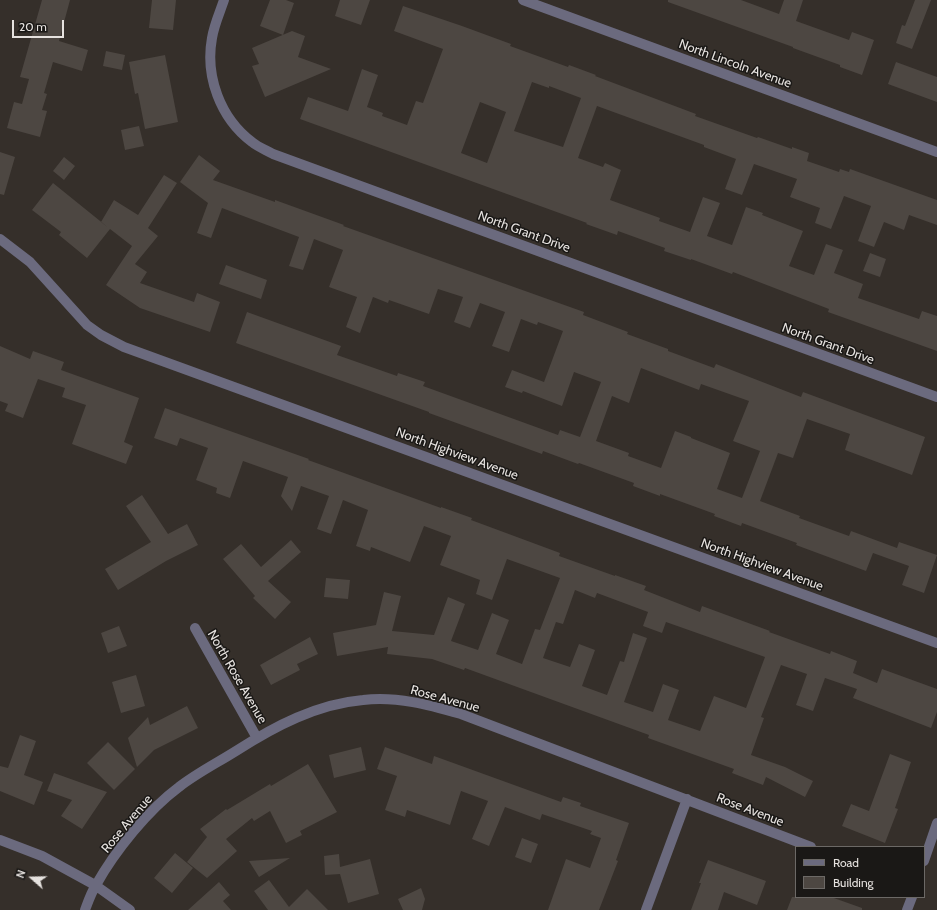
<!DOCTYPE html>
<html>
<head>
<meta charset="utf-8">
<style>
  body { margin:0 }
  #map { position:relative; width:937px; height:910px; overflow:hidden; background:#352f2a; font-family:Cabin,sans-serif }
  canvas { display:block }
  .legend { position:absolute; left:795px; top:846px; width:130px; height:52px; box-sizing:border-box; background:#1a1816; border:1px solid #6c6966; margin:0; padding:5px 7px; list-style:none; font-size:12px; color:#e6e2df }
  .legend li { display:flex; align-items:center; gap:8px; height:20px }
  .legend b { width:20px; border:1px solid #6c6966 }
  .north { position:absolute; left:12px; top:858px; width:40px; height:40px; -webkit-text-stroke:3px #1a1816; paint-order:stroke; rotate:290deg; font-size:11px; font-weight:700; line-height:16px; text-align:center; color:#e6e2df }
  .north::after { content:''; display:block; margin:auto; width:14px; height:18px; background:#e6e2df; clip-path:polygon(50% 0,100% 100%,50% 72%,0 100%) }
  .scale { position:absolute; left:12px; top:20px; width:52px; height:18px; box-sizing:border-box; border:2px solid #e6e2df; border-top:0; padding-left:5px; font-size:12px; line-height:14px; white-space:nowrap; color:#e6e2df; -webkit-text-stroke:3px #1a1816; paint-order:stroke }
</style>
</head>
<body>
<div id="map">
<canvas width="937" height="910"></canvas>
<ul class="legend">
<li><b style="height:5px;background:#6b6a7e"></b>Road</li>
<li><b style="height:11px;background:#4d4742"></b>Building</li>
</ul>
<div class="north">N</div>
<div class="scale">20 m</div>
</div>
<script>
const ctx = document.querySelector('canvas').getContext('2d');
ctx.lineJoin = 'round';
function fill(path, color) {
  ctx.fillStyle = color;
  ctx.fill(path, 'evenodd');
}
function strokePath(path, color, width, dash) {
  ctx.strokeStyle = color;
  ctx.lineWidth = width;
  ctx.lineCap = dash ? 'butt' : 'round';
  ctx.setLineDash(dash || []);
  ctx.stroke(path);
}
function label(font, color, halo, rows, align = 'center') {
  ctx.font = font + ' Cabin,sans-serif';
  ctx.lineWidth = 3;
  ctx.setLineDash([]);
  ctx.textBaseline = 'middle';
  ctx.strokeStyle = halo;
  ctx.fillStyle = color;
  for (const [text, x, y, turn = 0] of rows) {
    ctx.save();
    ctx.translate(x, y);
    ctx.rotate((+turn || 0) * Math.PI / 180);
    ctx.textAlign = isNaN(turn) ? turn : align;
    if (halo) ctx.strokeText(text, 0, 0);
    ctx.fillText(text, 0, 0);
    ctx.restore();
  }
}
fill(new Path2D(`
  M42,0H70L59,41L88,50L82,71L53,62L44,93L47,94L42,110L47,111L40,137L7,128L14,102L22,104L29,79L20,77Z
  M152,0H176L173,30L149,28Z
  M270,0H286L294,3L283,35L260,26Z
  M340,0H370L361,25L335,16Z
  M668,0H741L779,14L784,0H803L796,21L849,40L852,32L874,40L862,75L840,67V65L793,48V47L668,2Z
  M915,0H931L912,49L896,43L902,25L905,26Z
  M403,6L462,26L511,44L510,46L568,67L569,65L596,75L595,76L696,114L695,116L757,138L758,137L792,149V147L809,153L807,161L839,172L840,169L849,172L850,169L937,200V225L909,215L904,230L884,222L874,247L858,241L871,206L844,196L831,229L815,223L820,208L790,197L797,179L754,164L742,195L725,189L736,159L704,147V145L597,106L578,158L603,167L605,163L621,170L610,200L660,218L659,221L690,232L703,197L720,203L707,236L732,245L746,207L763,213L762,215L803,231L789,266L814,275L826,244L843,250L834,273L863,284L858,298L919,319L922,311L937,316V351L828,312L829,309L733,272L732,274L691,259V260L664,251L665,248L618,231L617,235L586,224L587,223L300,119L308,97L348,111L362,69L378,75L367,107L383,113L382,116L407,125L416,101L423,103L443,49L394,31ZM532,82L549,88V86L581,98L563,147L514,131ZM480,102L506,112L487,163L461,153Z
  M292,31L305,36L298,57L331,69L265,97L252,66L259,64L252,48Z
  M106,51L125,55L122,70L103,66Z
  M165,55L178,122L145,129L138,93L135,94L129,62Z
  M896,62L937,77V102L888,84Z
  M139,126L144,146L125,150L121,130Z
  M0,152L15,157L4,195L0,194Z
  M199,155L220,171L213,180L275,202V200L344,225L343,226L584,312L583,315L628,332L627,334L668,349V351L714,368L716,364L801,397L803,392L925,437L912,475L845,450L850,434L807,419L793,458L778,453L760,501L800,516L799,518L849,536L851,531L897,548L899,542L937,555L924,593L902,585L909,566L873,553L866,571L796,545L797,543L742,523L741,526L714,516L715,514L660,494V496L633,486L634,483L579,463L578,464L543,451L542,454L429,413V412L236,343L247,312L341,346L337,355L397,376L398,373L425,382L423,386L558,435L560,430L580,437L601,382L574,372L562,406L523,391L522,393L505,387L512,370L544,382L563,331L538,322L537,325L521,319L509,352L492,346L505,312L480,303L470,328L454,322L463,297L438,289L429,314L389,300L388,303L373,297L360,333L346,327L357,297L329,287L343,250L314,239L303,270L289,266L299,237L222,208L211,238L197,233L208,203L180,182ZM641,368L699,390L701,384L749,401L733,441L760,451L742,498L717,489L730,453L691,438V437L675,431L661,468L628,456L629,453L596,441L612,396L629,403Z
  M64,157L75,166L64,180L53,171Z
  M164,175L177,183L148,228L158,236L135,264L147,272L140,283L194,302L197,293L220,302L210,332L140,308L106,285L132,246L101,222L114,200L138,215Z
  M53,183L110,229L87,258L59,235L61,232L32,210Z
  M870,253L886,259L880,277L863,271Z
  M226,265L267,280L261,299L219,284Z
  M0,346L30,359L33,351L64,362L61,370L139,398L124,442L133,446L126,464L72,444L86,405L62,397L65,388L38,379L23,418L5,411L8,404L0,401Z
  M165,408L309,459L308,460L441,508V507L472,518L471,520L560,553L559,556L615,576V575L646,586L644,590L700,612L702,606L770,631L769,632L830,654L831,651L857,661L853,673L877,683L882,669L937,689V712L931,728L853,698L857,689L825,678L813,711L796,705L807,674L781,665L761,717L764,718L751,755L785,767L813,781L805,797L766,777L763,785L732,773L734,769L648,738L649,735L465,668L464,670L432,659L387,654L388,647L337,656L333,633L376,625L384,592L401,596L392,631L434,635L448,597L465,604L451,641L478,650L492,613L509,620L496,654L522,664L535,629L540,630L560,578L507,559L492,600L476,594L480,580L440,565L451,536L424,526L410,562L371,547L370,551L356,546L368,510L343,500L331,534L317,529L329,496L301,486L292,511L281,496L288,477L243,461L230,498L216,493L217,488L196,480L208,448L180,438L177,446L154,438ZM575,590L595,598L597,593L648,612L643,626L662,633L666,622L765,657L746,708L714,696L700,731L668,720L679,690L663,684L653,712L624,702L647,638L633,633L624,662L620,661L607,695L582,686L595,650L579,644L570,667L543,658L556,622L563,624Z
  M142,495L168,534L187,524L198,545L166,561L118,590L105,569L151,542L126,506Z
  M291,540L301,552L268,581L291,602L275,619L253,598L255,596L223,559L241,544L261,567Z
  M326,578L350,580L348,599L324,597Z
  M119,626L127,646L108,653L101,633Z
  M310,637L318,654L297,664L300,670L271,685L260,665Z
  M136,675L145,706L121,713L112,682Z
  M187,706L198,728L154,750L137,767L128,738L148,717L150,725Z
  M20,735L36,741L24,775L43,782L34,805L0,791V766L8,768Z
  M108,742L135,769L114,790L87,763Z
  M361,747L366,770L334,778L329,755Z
  M385,747L432,764L434,756L561,802L563,797L581,803L580,806L629,823L616,860L618,861L599,910H548L566,859L590,868L601,838L590,834L592,831L542,814L540,820L505,807L489,846L472,839L488,801L461,791L450,825L407,810L405,817L385,810L397,776L377,769Z
  M890,754L911,762L895,808L898,809L885,843L842,826L851,804L869,811Z
  M308,764L337,812L300,831L302,835L286,843L270,811L254,821L252,818L226,839L237,851L207,878L187,862L207,837L200,829L226,809L227,810L270,784L271,786Z
  M54,773L107,792L82,829L61,816L72,800L47,791Z
  M522,838L538,844L531,863L515,857Z
  M175,853L193,868L172,893L154,878Z
  M339,854L340,867L370,859L379,894L348,903L340,874L325,875L324,856Z
  M290,858L259,877L249,861Z
  M708,860L766,881L757,905L724,892L718,910H691L701,883H699Z
  M269,880L289,907L307,889L328,910H268L254,891Z
  M219,882L230,895L223,901L231,910H188Z
  M421,888L425,899L422,910H403L398,899Z
  M792,897H831L862,908V910H787Z`), '#4d4742');
strokePath(new Path2D(`
  M224,0C220,12 214,25 212,38C205,76 220,118 252,142C258,147 266,150 273,154L937,397
  M523,0L937,152
  M0,239L30,262L87,325L101,335L124,347L937,643
  M195,628L257,738
  M0,840L42,856L95,885L130,910
  M924,861L937,823
  M85,910C88,902 91,893 96,885C115,851 148,810 179,787C197,773 217,763 236,751C275,726 317,704 363,700C397,696 429,705 461,714L811,847
  M646,910L687,799
  M907,910L912,897`), '#6b6a7e', 10);
label('13px', '#e6e2df', '#1a1816', [
  ["North Lincoln Avenue",735,64,20],
  ["North Grant Drive",524,232,20],
  ["North Grant Drive",828,344,20],
  ["North Highview Avenue",457,454,20],
  ["North Highview Avenue",762,565,20],
  ["North Rose Avenue",237,677,60],
  ["Rose Avenue",445,699,15],
  ["Rose Avenue",750,810,21],
  ["Rose Avenue",127,824,-50]
]);
</script>
</body>
</html>
